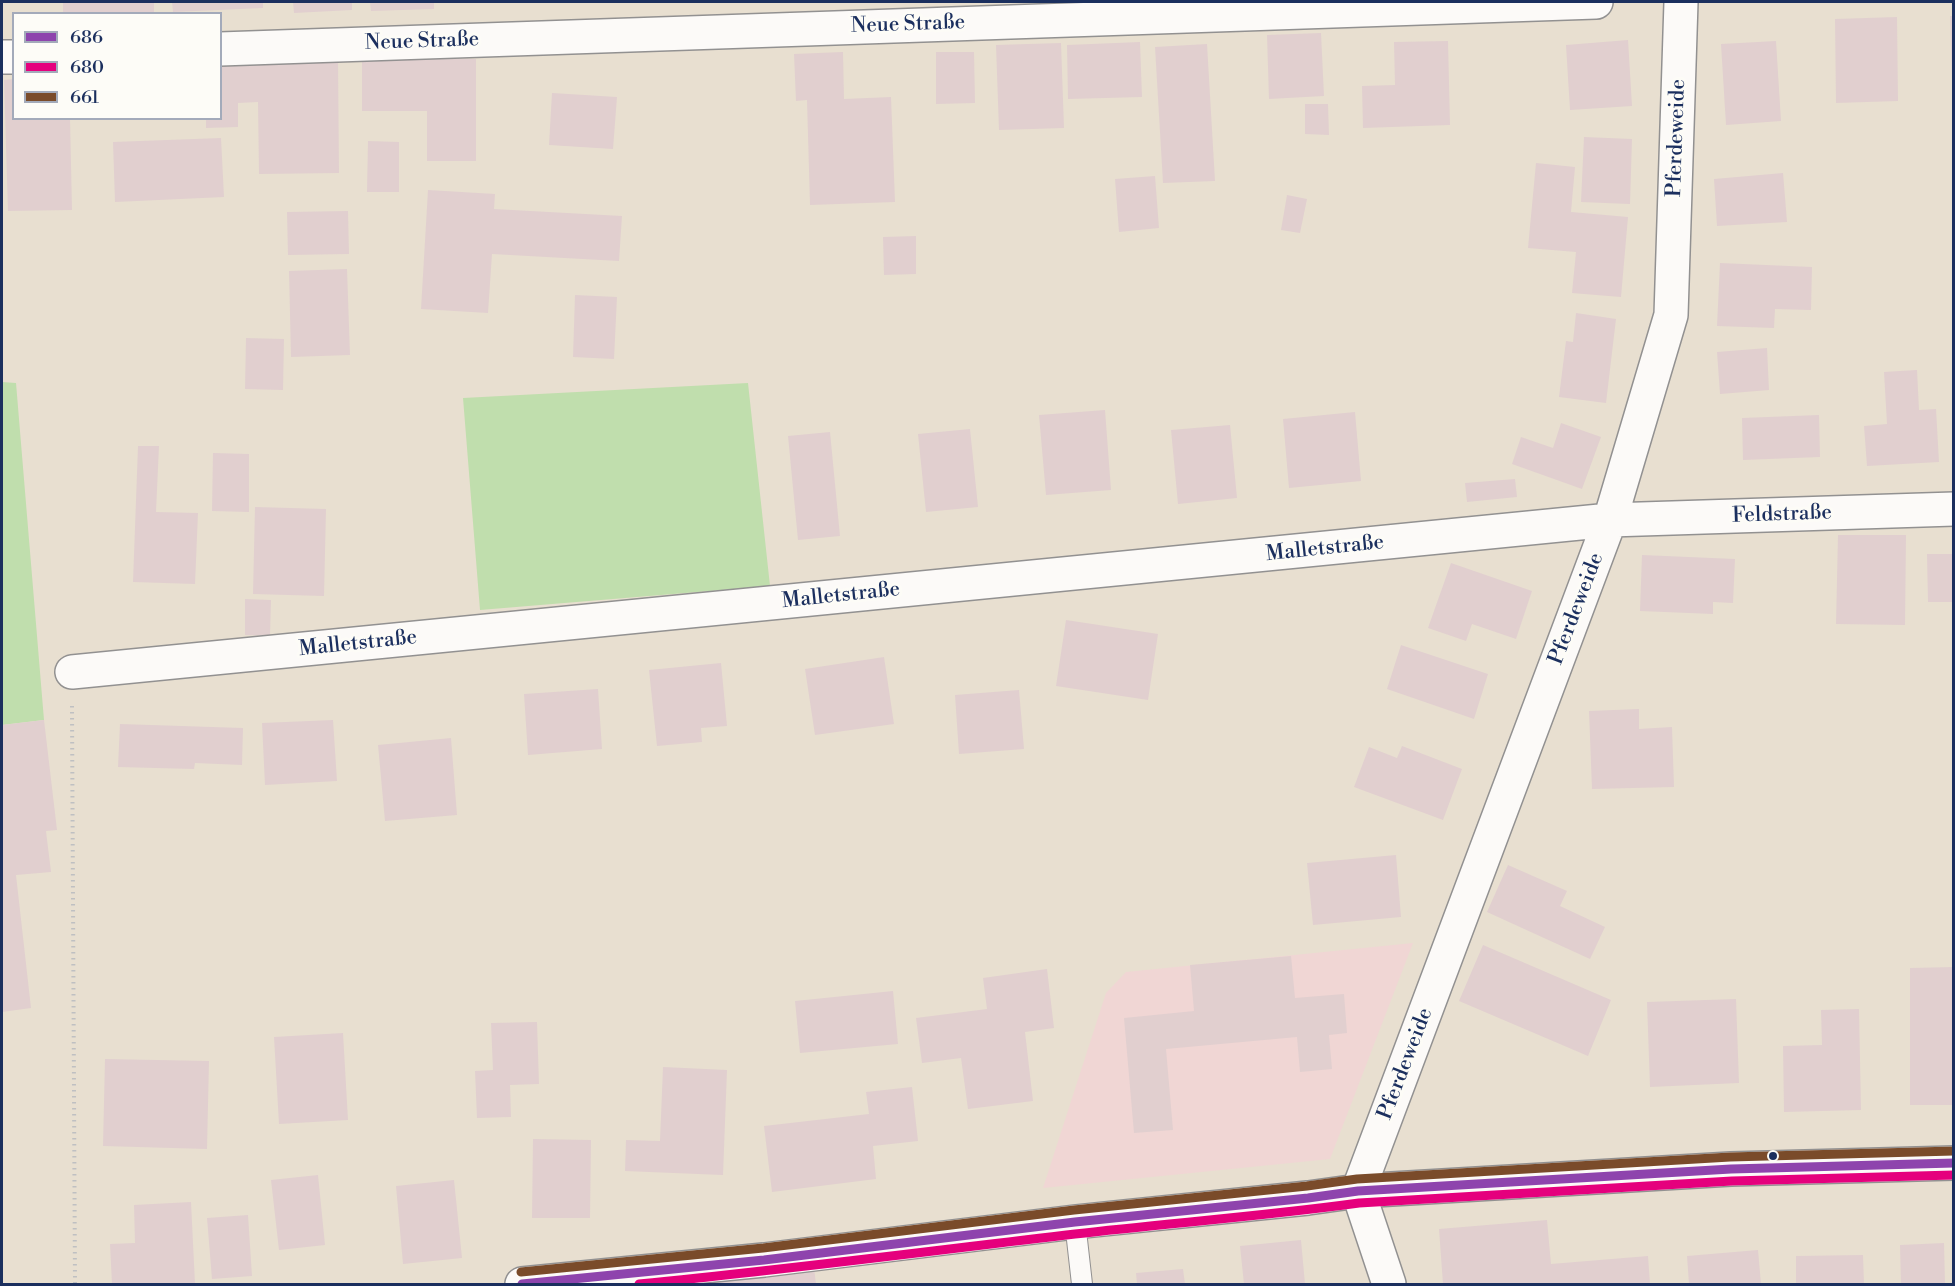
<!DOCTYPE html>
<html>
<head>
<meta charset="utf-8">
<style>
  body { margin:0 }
  #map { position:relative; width:1955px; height:1286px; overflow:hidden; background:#e8dfd0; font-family:"Libre Bodoni",serif }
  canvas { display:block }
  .frame { position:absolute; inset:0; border:3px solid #1b2f5e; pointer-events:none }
  .legend { position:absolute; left:12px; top:12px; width:210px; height:108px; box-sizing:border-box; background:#fdfcf7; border:2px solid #a3aaba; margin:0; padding:8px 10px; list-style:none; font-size:18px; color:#1b2f5e }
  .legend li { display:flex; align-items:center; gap:12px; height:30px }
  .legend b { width:30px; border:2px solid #a3aaba }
</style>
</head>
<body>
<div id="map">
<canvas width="1955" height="1286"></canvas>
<div class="frame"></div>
<ul class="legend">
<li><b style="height:8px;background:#8e44ad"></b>686</li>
<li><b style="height:8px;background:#e5007d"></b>680</li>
<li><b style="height:8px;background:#7a4b2a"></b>661</li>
</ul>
</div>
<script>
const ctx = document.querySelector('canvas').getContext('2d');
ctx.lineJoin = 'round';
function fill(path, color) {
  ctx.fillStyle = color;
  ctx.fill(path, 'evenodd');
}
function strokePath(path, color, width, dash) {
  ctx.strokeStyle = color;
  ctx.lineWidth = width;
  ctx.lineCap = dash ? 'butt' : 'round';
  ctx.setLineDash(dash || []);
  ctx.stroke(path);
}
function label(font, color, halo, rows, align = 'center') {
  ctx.font = font + ' "Libre Bodoni",serif';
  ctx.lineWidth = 6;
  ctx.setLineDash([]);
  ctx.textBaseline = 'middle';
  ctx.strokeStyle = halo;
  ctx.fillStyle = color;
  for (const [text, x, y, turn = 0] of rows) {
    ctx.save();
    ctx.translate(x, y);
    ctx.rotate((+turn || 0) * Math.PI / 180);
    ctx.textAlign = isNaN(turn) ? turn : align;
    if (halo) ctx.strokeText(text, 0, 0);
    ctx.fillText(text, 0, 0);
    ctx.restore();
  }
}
fill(new Path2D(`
  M1413,943L1330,1159L1043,1188L1106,993L1126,972Z`), '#f0d6d4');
fill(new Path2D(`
  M2,382L16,383L44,720L2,725Z
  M748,383L770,586L480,610L463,398Z`), '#c0dead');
fill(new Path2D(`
  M63,2H154V14H63Z
  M172,2H263V8L173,12Z
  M293,2H352V10L294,13Z
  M370,2H434V9L371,11Z
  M1950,16H1954V80H1952Z
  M1897,17L1898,101L1836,103L1835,19Z
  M1321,33L1324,96L1269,99L1267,35Z
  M1628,40L1632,106L1570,110L1566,45Z
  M1448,41L1450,125L1363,128L1362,86L1395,85L1394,42Z
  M1776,41L1781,121L1726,125L1721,44Z
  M1140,42L1142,97L1068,99L1067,45Z
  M1061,43L1064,128L999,130L996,45Z
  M1207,44L1215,181L1163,183L1155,47Z
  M843,52L844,99L891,97L895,202L810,205L807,100L796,101L794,54Z
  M936,52H974L975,103L936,104Z
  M362,58L476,59V161H427V111H362Z
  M338,60L339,173L259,174L258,102L238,103V127L206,128V118H220V62Z
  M14,79V118H70L72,210L8,211L4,80Z
  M552,93L617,97L613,149L549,145Z
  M1305,104H1328L1329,135L1305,134Z
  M1584,137L1632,139L1630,204L1581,202Z
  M221,138L224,197L115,202L113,142Z
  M368,141L399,142V192H367Z
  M1536,163L1575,167L1571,212L1628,217L1621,297L1572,293L1576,252L1528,248Z
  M1783,173L1787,222L1717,226L1714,179Z
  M1155,176L1159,228L1119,232L1115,179Z
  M428,190L495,194L494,209L622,216L619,261L492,254L488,313L421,309Z
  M1287,195L1307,199L1300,233L1281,230Z
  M348,211L349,254L288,255L287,212Z
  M916,236V274L884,275L883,237Z
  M1720,263L1812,267L1811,310L1775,309L1774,328L1717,326Z
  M347,269L350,355L291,357L289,271Z
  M575,295L617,297L614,359L573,357Z
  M1576,313L1616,319L1606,403L1559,397L1566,341L1573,342Z
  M246,338L284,339L283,390L245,389Z
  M1767,348L1769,390L1720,394L1717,352Z
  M1917,370L1919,410L1936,409L1939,462L1867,466L1864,426L1887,424L1884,372Z
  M1105,410L1111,490L1046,495L1039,415Z
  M1355,412L1361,481L1289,488L1283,419Z
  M1819,415L1820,457L1743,460L1742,418Z
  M1561,423L1601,437L1582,489L1512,464L1521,437L1553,448Z
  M1230,425L1237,498L1178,504L1171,430Z
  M970,429L978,507L926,512L918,434Z
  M830,432L840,536L798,540L788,436Z
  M138,446H159L156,512L198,513L195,584L133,582Z
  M213,453L249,454V512L212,511Z
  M1515,479L1517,497L1467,502L1465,483Z
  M255,507L326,509L324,596L253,594Z
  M1838,535H1906L1905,625L1836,624Z
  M1927,554H1954V602H1928Z
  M1642,555L1735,559L1733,603L1713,602V614L1640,611Z
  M1451,563L1532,591L1516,639L1472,624L1466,641L1428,628Z
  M245,599L271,600L270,636L245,635Z
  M1066,620L1158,634L1148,700L1056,686Z
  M1401,645L1488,674L1474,719L1387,689Z
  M884,657L894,724L815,735L805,669Z
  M721,663L727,726L701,728L702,742L657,746L649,670Z
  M598,689L602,749L528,755L524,694Z
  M1019,690L1024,749L959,754L955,695Z
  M1639,709V729L1672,727L1674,787L1592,789L1589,711Z
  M44,720L57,830L46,831L51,872L16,875L31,1008L2,1012V725Z
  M333,720L337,781L265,785L262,723Z
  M120,724L243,728L242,765L195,763L194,769L118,767Z
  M451,738L457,815L385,821L378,745Z
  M1402,746L1462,769L1443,820L1354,787L1369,747L1397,758Z
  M1396,855L1401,917L1313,925L1307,863Z
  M1508,865L1567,891L1560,906L1605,927L1590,959L1487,912Z
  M1483,945L1611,1000L1588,1056L1459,1001Z
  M1291,956L1295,998L1344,994L1347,1033L1329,1035L1332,1069L1300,1072L1297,1037L1166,1049L1173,1130L1134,1133L1124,1018L1194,1011L1190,965Z
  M1954,967V1105H1910V968Z
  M1047,969L1054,1028L1025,1032L1033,1101L968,1109L961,1058L922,1063L916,1018L987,1009L983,978Z
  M893,991L898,1044L800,1053L795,1001Z
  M1736,999L1739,1083L1650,1087L1647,1002Z
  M1859,1009L1861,1110L1784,1112L1783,1046L1822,1045L1821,1010Z
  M537,1022L539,1084L510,1085L511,1117L477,1118L475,1071L493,1070L491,1023Z
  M343,1033L348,1120L279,1124L274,1037Z
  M105,1059L209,1061L207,1149L103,1146Z
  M663,1067L727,1070L723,1175L625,1171L626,1140L660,1141Z
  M912,1087L918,1141L873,1146L876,1179L772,1192L764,1126L869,1114L866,1092Z
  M533,1139L591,1140L590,1218H532Z
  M318,1175L325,1245L279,1250L271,1180Z
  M454,1180L462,1258L403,1264L396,1186Z
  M191,1202L195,1284H112L110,1244L135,1243L134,1205Z
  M248,1215L252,1276L212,1279L207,1218Z
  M1547,1220L1551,1264L1648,1256L1650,1284H1443L1439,1229Z
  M1301,1240L1305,1284H1244L1240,1246Z
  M1944,1243L1945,1284H1901L1900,1245Z
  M1758,1250L1761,1284H1689L1687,1256Z
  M1863,1255L1864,1284H1796V1256Z
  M814,1268L816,1284H698V1282Z
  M1183,1269L1185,1284H1137L1136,1273Z`), '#e1cfcf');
const service = new Path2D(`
  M1075,1222L1082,1284`);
const minor = new Path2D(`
  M220,49L1596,2
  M2,57H14
  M72,672L1610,520L1954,509
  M1389,1284L1358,1191L1610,520L1671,315L1681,2`);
const tertiary = new Path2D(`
  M522,1284L764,1260L1075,1222L1308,1198L1358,1191L1731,1169L1954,1163`);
strokePath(service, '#929191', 22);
strokePath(minor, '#929191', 36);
strokePath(tertiary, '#929191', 36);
strokePath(new Path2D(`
  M72,706L75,1284`), '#bfc0c2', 4, [1.5, 4.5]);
strokePath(service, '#fcfaf8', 20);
strokePath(minor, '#fcfaf8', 33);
strokePath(tertiary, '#fcfaf8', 33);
strokePath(new Path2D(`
  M522,1284L764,1260L1075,1222L1308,1198L1358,1191L1731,1169L1954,1163`), '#8e44ad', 9);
strokePath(new Path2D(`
  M639,1284C784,1270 930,1251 1075,1234C1170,1223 1265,1216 1359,1203L1732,1181L1954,1175`), '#e5007d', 9);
strokePath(new Path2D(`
  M521,1272L763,1248L1074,1210L1307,1186L1357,1179L1730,1157L1954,1151`), '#7a4b2a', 9);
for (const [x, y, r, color] of [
  [1773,1156,5,"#1b2f5e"]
]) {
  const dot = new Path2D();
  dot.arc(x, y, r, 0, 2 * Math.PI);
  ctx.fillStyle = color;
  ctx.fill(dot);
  strokePath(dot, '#fdfcf7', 2);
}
label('21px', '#1b2f5e', '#fdfcf7', [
  ["Neue Straße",908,25,-2],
  ["Neue Straße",422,42,-2],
  ["Pferdeweide",1677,138,-88],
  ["Feldstraße",1782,515,-2],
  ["Malletstraße",1325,549,-6],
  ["Malletstraße",841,596,-6],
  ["Pferdeweide",1577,609,-69],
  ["Malletstraße",358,644,-6],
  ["Pferdeweide",1406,1064,-69]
]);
</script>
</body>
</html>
